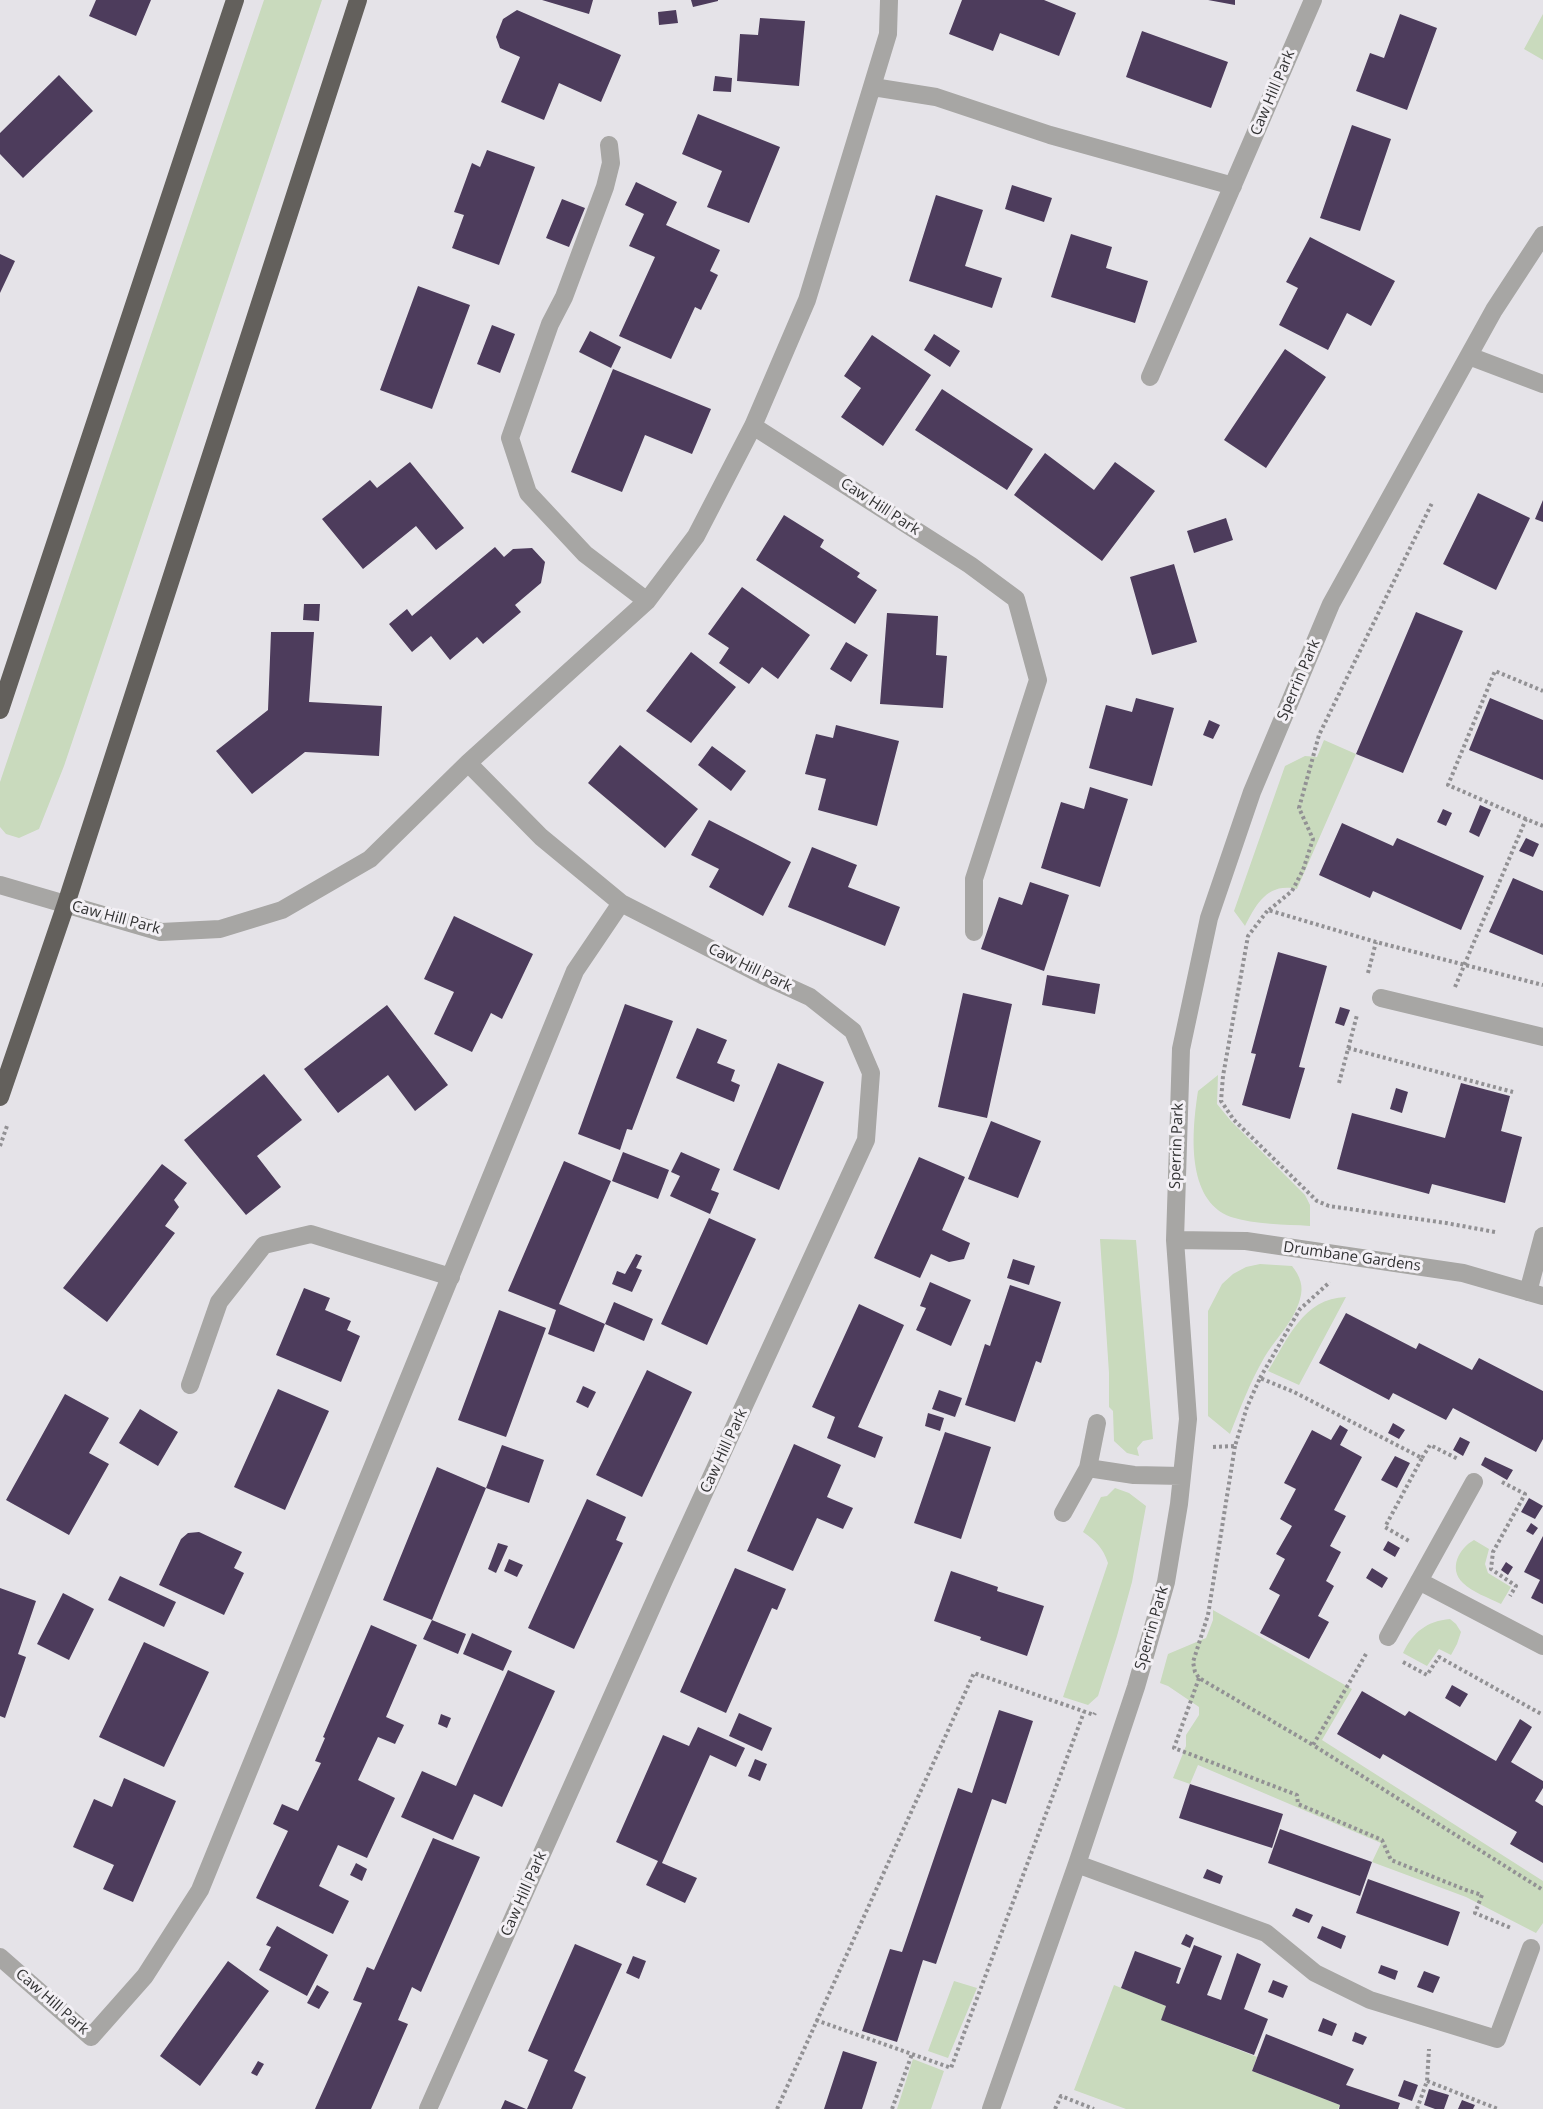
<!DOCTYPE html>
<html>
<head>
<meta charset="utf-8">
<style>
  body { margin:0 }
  canvas { display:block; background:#e5e3e8 }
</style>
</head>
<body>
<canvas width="1543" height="2109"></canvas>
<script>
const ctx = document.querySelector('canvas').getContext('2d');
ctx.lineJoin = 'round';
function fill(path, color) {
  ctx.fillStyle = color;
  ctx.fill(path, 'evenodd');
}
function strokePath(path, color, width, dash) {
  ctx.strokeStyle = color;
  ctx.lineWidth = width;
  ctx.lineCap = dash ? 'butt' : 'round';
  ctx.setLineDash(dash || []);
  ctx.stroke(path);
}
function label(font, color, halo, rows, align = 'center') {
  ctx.font = font + ' "Open Sans",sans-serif';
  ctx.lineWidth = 6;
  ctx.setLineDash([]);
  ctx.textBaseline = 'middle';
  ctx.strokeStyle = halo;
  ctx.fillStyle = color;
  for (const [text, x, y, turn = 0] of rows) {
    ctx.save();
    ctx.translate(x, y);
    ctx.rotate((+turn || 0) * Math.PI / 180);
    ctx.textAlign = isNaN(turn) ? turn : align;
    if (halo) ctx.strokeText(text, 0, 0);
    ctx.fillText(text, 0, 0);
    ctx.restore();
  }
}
fill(new Path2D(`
  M264,0H322L64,766L39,829L19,838L6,834L0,827V782Z
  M1543,14V60L1524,49Z
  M1324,740L1356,754L1297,889C1268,882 1256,904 1245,926L1234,911L1285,766L1305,756L1317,757Z
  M1218,1075L1217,1104L1231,1121L1305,1195L1310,1205V1226C1284,1224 1256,1225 1231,1217C1185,1200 1192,1130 1198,1091Z
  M1100,1239L1136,1240L1153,1439L1143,1441L1137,1448L1139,1456L1127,1453L1114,1441L1113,1411L1109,1407V1373Z
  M1260,1264L1292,1266C1300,1276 1304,1286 1300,1299C1294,1322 1275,1339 1264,1358C1250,1382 1240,1409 1230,1434L1208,1416V1311L1222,1284L1233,1274L1246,1267Z
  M1346,1297L1299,1385L1268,1371C1288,1339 1303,1298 1346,1297Z
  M1115,1488L1129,1493L1146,1506L1132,1582L1117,1636L1098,1696L1088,1705L1063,1697L1108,1563C1103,1548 1096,1541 1083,1532L1101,1497L1107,1496Z
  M1474,1540L1489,1549L1485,1564L1488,1573L1511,1587L1501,1604C1489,1598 1472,1592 1463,1583C1448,1569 1459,1548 1474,1540Z
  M1213,1610L1352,1689L1322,1740L1543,1881V1923L1536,1933L1466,1897L1372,1862L1381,1843L1198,1765L1190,1784L1173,1778L1186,1746V1735L1199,1715V1707L1168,1686L1160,1683L1168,1654L1206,1638L1213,1620Z
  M1450,1619L1456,1624L1461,1632L1457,1644L1451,1655L1439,1649L1427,1666L1403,1653C1413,1632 1427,1621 1450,1619Z
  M954,1981L977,1988L948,2058L928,2051Z
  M1114,1985L1166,2006L1162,2020L1257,2057L1252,2071L1340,2105L1338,2109H1126L1074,2090Z
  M913,2059L944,2071L931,2109H897Z`), '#c9dabd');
fill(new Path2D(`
  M96,0H151L136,36L89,16Z
  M542,0H593L589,14Z
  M691,0H718V1L693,7Z
  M962,0H1044L1076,13L1059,56L1000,33L993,51L949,34Z
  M1208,0H1235V5Z
  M517,10L621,55L601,102L559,83L544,120L501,102L520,57L500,48L496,37L503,19Z
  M676,10L678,23L659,25L658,12Z
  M1400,14L1437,28L1407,110L1356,91L1370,53L1384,58Z
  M760,18L805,21L799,86L737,81L740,34L758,35Z
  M1142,31L1228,62L1211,108L1126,77Z
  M59,75L93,111L23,178L0,154V133Z
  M715,76L732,78L731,92L713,91Z
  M698,114L780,147L749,223L707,207L722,171L682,154Z
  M1352,125L1391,139L1360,231L1320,218Z
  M487,150L535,167L499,265L452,248L464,215L454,212L472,163L480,167Z
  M636,182L677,202L666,225L720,250L710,271L718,275L701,310L695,307L671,359L619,336L655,257L629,246L644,214L625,205Z
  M1012,185L1052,198L1044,222L1005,209Z
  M936,195L983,210L965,266L1002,278L992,308L909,281Z
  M562,199L585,208L569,247L546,238Z
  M1071,234L1112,247L1106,268L1148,281L1135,323L1051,297Z
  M1310,237L1395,281L1371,326L1347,313L1328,350L1279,325L1298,288L1286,282Z
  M0,254L15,261L0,293Z
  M418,286L470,305L432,409L380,390Z
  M492,325L515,334L500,373L477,364Z
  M590,331L621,347L611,368L579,352Z
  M934,334L960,351L950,367L924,350Z
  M872,335L931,375L883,446L841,417L861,388L844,376Z
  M1285,349L1326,377L1266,468L1224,440Z
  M613,369L711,409L692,454L645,435L622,492L571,472Z
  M942,389L1033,449L1007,490L915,430Z
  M1045,453L1094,490L1115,462L1155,491L1102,561L1014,495Z
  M410,462L464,528L436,550L416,526L363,569L322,519L370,480L377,488Z
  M1478,493L1530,518L1496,590L1443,564Z
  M1543,500V522L1535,519Z
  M784,515L824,540L820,547L860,573L857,577L877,590L855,624L756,560Z
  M1226,518L1233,540L1194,553L1187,531Z
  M495,547L504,557L513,549L532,548L545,562L541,583L515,605L521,612L483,644L477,637L450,660L431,636L412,652L389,624L407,609L412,616Z
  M1174,564L1197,642L1152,655L1130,577Z
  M742,587L810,635L778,679L762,667L749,684L719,663L729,648L708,634Z
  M304,604H320L319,621L303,620Z
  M1416,612L1463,631L1403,773L1356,754Z
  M887,613L938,616L936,655L947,656L943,708L880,704Z
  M271,632H314L309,702L382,706L379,756L305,752L252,794L216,751L268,710Z
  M846,642L868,655L851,682L830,669Z
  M691,652L736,687L691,743L646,711Z
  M1136,698L1174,708L1152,786L1089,768L1106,705L1132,712Z
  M1490,698L1543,720V780L1469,750Z
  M1209,720L1220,725L1213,739L1203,735Z
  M836,725L899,741L877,826L818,810L826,779L805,774L816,734L833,738Z
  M620,745L698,809L665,848L588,783Z
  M712,746L746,771L731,791L698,765Z
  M1090,787L1128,799L1100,887L1041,868L1061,802L1084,809Z
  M1480,805L1491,810L1479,837L1469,832Z
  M1443,809L1452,813L1446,826L1437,822Z
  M709,820L791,862L763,916L709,887L719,869L691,855Z
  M1342,823L1393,846L1397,838L1484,876L1461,930L1373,891L1370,898L1319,875Z
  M1526,838L1539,844L1533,857L1519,851Z
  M812,847L857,865L848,887L900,907L885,946L788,907Z
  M1513,878L1543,891V955L1489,932Z
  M1030,882L1069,895L1044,971L981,949L999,897L1022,905Z
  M454,916L533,954L502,1019L491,1013L472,1052L434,1034L454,992L424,979Z
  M1278,952L1327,966L1299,1067L1305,1068L1290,1119L1242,1105L1256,1054L1251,1053Z
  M1047,975L1100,984L1095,1014L1042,1005Z
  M963,993L1012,1004L987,1118L938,1107Z
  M625,1004L673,1021L632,1130L627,1129L620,1150L578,1134Z
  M387,1005L448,1085L415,1111L388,1075L338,1113L304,1069Z
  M1340,1007L1350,1010L1344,1026L1335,1023Z
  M697,1028L727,1040L717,1063L735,1070L731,1081L740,1085L734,1102L676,1078Z
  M778,1063L824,1082L779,1190L733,1170Z
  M264,1074L302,1120L257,1156L281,1187L246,1215L184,1140Z
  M1461,1083L1510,1096L1501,1131L1522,1137L1505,1203L1432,1184L1429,1194L1337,1169L1352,1113L1445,1138Z
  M1396,1088L1408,1092L1402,1113L1390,1109Z
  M991,1121L1041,1141L1018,1198L968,1179Z
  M623,1152L669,1170L658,1199L612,1181Z
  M681,1152L720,1169L711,1190L719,1193L710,1214L670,1196L680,1176L671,1172Z
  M919,1157L965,1177L942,1230L970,1243L964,1259L949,1262L931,1254L920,1278L874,1258Z
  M564,1161L611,1181L559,1304L605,1324L594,1352L548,1334L556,1310L508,1291Z
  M162,1164L187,1183L174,1200L179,1207L165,1226L175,1233L107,1322L63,1288Z
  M709,1218L756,1239L707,1345L661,1324Z
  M636,1254L642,1256L636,1268L642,1270L632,1292L612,1284L617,1271L625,1274Z
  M1013,1259L1035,1266L1029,1285L1007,1278Z
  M930,1282L971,1300L951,1346L916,1330L926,1308L920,1306Z
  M1010,1285L1061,1302L1041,1363L1036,1361L1015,1422L965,1405L985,1344L990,1346Z
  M304,1288L330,1298L325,1310L351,1321L347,1330L360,1336L341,1382L276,1355Z
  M614,1302L653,1319L644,1341L605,1324Z
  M859,1304L904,1325L858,1427L883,1437L875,1458L827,1438L835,1417L812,1407Z
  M499,1310L546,1328L506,1437L458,1420Z
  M1346,1313L1416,1349L1419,1343L1472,1370L1479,1358L1543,1391V1439L1536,1452L1453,1408L1446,1420L1393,1393L1389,1400L1319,1363Z
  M647,1370L692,1392L642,1497L596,1475Z
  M583,1386L596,1392L588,1408L576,1402Z
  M278,1389L329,1411L285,1510L234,1487Z
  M939,1390L962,1398L955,1417L932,1409Z
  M65,1394L109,1418L89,1453L109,1464L69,1535L6,1500Z
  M140,1409L178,1432L158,1466L119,1443Z
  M928,1413L944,1418L940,1431L925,1426Z
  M1393,1423L1405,1430L1399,1439L1388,1433Z
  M1340,1425L1348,1430L1340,1445L1362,1457L1334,1510L1346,1516L1330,1546L1341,1552L1326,1581L1334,1586L1318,1616L1329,1622L1309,1659L1260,1633L1280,1595L1269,1589L1285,1559L1276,1554L1292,1526L1280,1519L1296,1489L1284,1483L1312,1430L1331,1440Z
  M945,1432L991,1447L961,1539L914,1523Z
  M1460,1437L1470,1442L1463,1456L1453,1450Z
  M794,1444L841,1465L827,1497L853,1508L843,1529L817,1518L793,1571L747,1551Z
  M502,1445L544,1460L529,1503L486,1488Z
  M1395,1456L1410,1463L1397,1488L1381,1480Z
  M1485,1457L1513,1470L1507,1480L1481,1465Z
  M437,1467L486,1488L432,1620L466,1634L458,1654L423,1639L432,1620L383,1600Z
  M1529,1498L1543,1506L1535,1519L1521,1512Z
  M587,1499L626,1517L616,1540L623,1543L574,1649L528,1628Z
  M1531,1523L1538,1528L1533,1535L1526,1531Z
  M199,1532L242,1552L234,1568L244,1573L224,1615L159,1585L181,1539L188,1533Z
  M1543,1536V1604L1531,1598L1540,1580L1524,1572Z
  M1388,1541L1400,1548L1395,1557L1383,1550Z
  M498,1543L508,1546L496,1573L488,1569Z
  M509,1559L523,1565L517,1577L504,1571Z
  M1506,1562L1513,1567L1508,1575L1501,1570Z
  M735,1568L786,1589L777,1610L772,1608L726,1713L680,1692Z
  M1372,1568L1388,1578L1382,1588L1366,1578Z
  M951,1571L998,1587L997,1591L1044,1606L1027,1656L980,1640L981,1637L934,1621Z
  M120,1576L176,1602L164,1627L108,1600Z
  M0,1588L36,1601L18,1654L26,1657L5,1718L0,1716Z
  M63,1593L94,1609L69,1660L37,1644Z
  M371,1625L417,1645L386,1717L404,1725L395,1744L378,1737L358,1780L395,1798L367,1858L338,1845L319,1886L349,1901L333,1934L256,1898L288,1831L273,1824L282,1804L298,1811L321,1763L315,1761L325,1738L323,1737Z
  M472,1633L512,1651L503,1671L463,1654Z
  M144,1642L209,1672L164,1767L99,1737Z
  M508,1670L555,1691L502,1807L474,1794L453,1840L401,1817L422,1771L456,1786Z
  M1452,1685L1468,1694L1460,1707L1445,1698Z
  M1362,1691L1405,1716L1409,1711L1496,1761L1520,1719L1532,1727L1511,1762L1543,1781V1788L1535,1801L1543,1806V1863L1510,1844L1517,1832L1383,1754L1380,1759L1337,1734Z
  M999,1710L1033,1721L1006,1804L992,1799L936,1964L923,1960L897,2042L862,2031L890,1949L902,1952L958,1788L972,1793Z
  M739,1713L772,1728L762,1751L729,1736Z
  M441,1714L451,1718L447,1728L438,1724Z
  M698,1727L745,1748L736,1767L710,1755L662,1863L697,1878L685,1903L646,1885L658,1861L616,1842L663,1735L689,1746Z
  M755,1759L767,1764L760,1781L748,1776Z
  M124,1778L176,1801L133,1902L103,1889L114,1865L73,1847L94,1799L112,1807Z
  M1190,1784L1283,1814L1272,1848L1179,1818Z
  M1280,1829L1372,1862L1360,1896L1268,1863Z
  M433,1838L480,1857L421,1992L412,1987L398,2020L408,2024L371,2109H315L362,2003L353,2000L367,1967L374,1970Z
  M356,1863L367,1869L362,1881L350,1875Z
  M1207,1869L1223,1876L1220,1884L1203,1878Z
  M1368,1879L1460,1912L1448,1946L1356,1913Z
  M1296,1908L1313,1915L1309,1923L1292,1916Z
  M277,1926L328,1955L307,1996L259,1970L271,1947L266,1945Z
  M1322,1926L1346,1936L1341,1949L1317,1938Z
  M1186,1934L1194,1938L1190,1948L1181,1944Z
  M575,1944L622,1964L574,2071L586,2077L572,2109H527L548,2060L528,2051Z
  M1194,1945L1222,1956L1207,1995L1221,2000L1237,1953L1261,1964L1244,2009L1268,2019L1254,2055L1161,2020L1166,2006L1121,1988L1135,1951L1181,1968L1176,1983L1179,1984Z
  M633,1956L646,1961L639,1979L626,1973Z
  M228,1961L269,1991L200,2086L160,2056Z
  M1381,1965L1398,1971L1395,1980L1378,1973Z
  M1424,1971L1440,1977L1433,1993L1417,1987Z
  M1273,1980L1288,1986L1283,1998L1268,1992Z
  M317,1985L329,1992L319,2009L307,2003Z
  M1323,2018L1337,2024L1332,2036L1318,2031Z
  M1355,2032L1367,2037L1363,2045L1352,2041Z
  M1266,2034L1354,2069L1346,2085L1400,2103L1398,2109H1339L1340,2105L1252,2071Z
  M843,2051L877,2062L864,2103L862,2109H824Z
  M258,2061L264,2064L257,2076L251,2073Z
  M1404,2080L1418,2085L1412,2101L1398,2096Z
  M1429,2089L1449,2095L1444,2109H1435L1424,2105Z
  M505,2100L526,2109H501Z
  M1462,2100L1475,2105L1473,2109H1458Z`), '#4d3c5c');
strokePath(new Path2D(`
  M1526,819L1448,785L1495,671L1543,691
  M1269,910L1292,891L1303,870L1313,839L1299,808L1319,735L1432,503
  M1368,973L1376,942
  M1455,987L1526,819L1543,826
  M1348,1048L1513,1092
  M1339,1083L1357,1015
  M0,1146L7,1126
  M1495,1232L1446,1223L1329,1206L1317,1201L1234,1120L1221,1101L1223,1076L1248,936L1268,910L1376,942L1543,985
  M1260,1378L1300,1309L1330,1282
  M1235,1446L1208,1615L1193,1662L1195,1672L1199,1678L1313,1745
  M1213,1447L1235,1446L1247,1407L1260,1378L1294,1392L1422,1458L1385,1527L1409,1541
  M1422,1458L1430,1445L1458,1459
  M1502,1482L1525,1494L1493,1552L1491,1569L1516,1586L1510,1596
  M1366,1654L1313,1745L1543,1890
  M1403,1662L1427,1675L1439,1657L1543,1715
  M1199,1678L1174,1748L1297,1795L1298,1804L1382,1840L1391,1860L1466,1890L1482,1895L1475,1913L1511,1928
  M816,2020L951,2068L1084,1712
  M1427,2081L1498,2109
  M777,2109L974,1673L1094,1715L1095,1713
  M892,2109L912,2054
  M1055,2109L1061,2096L1094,2109
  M1417,2109L1427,2081L1429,2049`), '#929194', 4, [3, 3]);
strokePath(new Path2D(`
  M873,87L936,97L1050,135L1233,186
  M609,145L611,163L605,187L564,297L550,324L510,438L528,493L585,554L647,601
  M1469,356L1543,384
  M1150,377L1313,0
  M753,426L970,565L1016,599L1038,680L974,879V932
  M0,885L161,932L220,929L282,910L370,859L468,763L647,601L696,536L753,426L807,300L888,34L889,0
  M1381,998L1543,1037
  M1175,1240L1246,1241L1463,1273L1543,1296
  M1528,1292L1543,1236
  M190,1385L219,1302L264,1245L311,1234L451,1277
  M1088,1468L1097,1423
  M1063,1513L1088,1468L1134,1475L1182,1476
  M1419,1581L1543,1646
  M1388,1637L1474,1482
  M1077,1864L1266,1933L1315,1973L1370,2000L1497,2039L1531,1948
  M0,1957L91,2037L145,1976L200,1890L575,971L621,903
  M428,2109L664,1580L866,1140L871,1073L853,1031L810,997L762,975L621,903L541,837L468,763
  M991,2109L1077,1864L1136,1687L1166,1582L1179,1504L1188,1419L1175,1240L1181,1049L1209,918L1252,792L1331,604L1494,310L1543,235`), '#a7a6a4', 18);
strokePath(new Path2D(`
  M0,710L235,0
  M0,1097L66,904L358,0`), '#63605c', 18);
label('15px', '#313132', '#f3f0f5', [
  ["Caw Hill Park",1273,93,-67],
  ["Caw Hill Park",880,507,33],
  ["Sperrin Park",1299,680,-67],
  ["Caw Hill Park",116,918,15],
  ["Caw Hill Park",750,968,26],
  ["Sperrin Park",1177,1146,-88],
  ["Drumbane Gardens",1352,1257,8],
  ["Caw Hill Park",724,1451,-65],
  ["Sperrin Park",1152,1628,-74],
  ["Caw Hill Park",524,1894,-66],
  ["Caw Hill Park",52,2002,41]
]);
</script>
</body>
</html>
